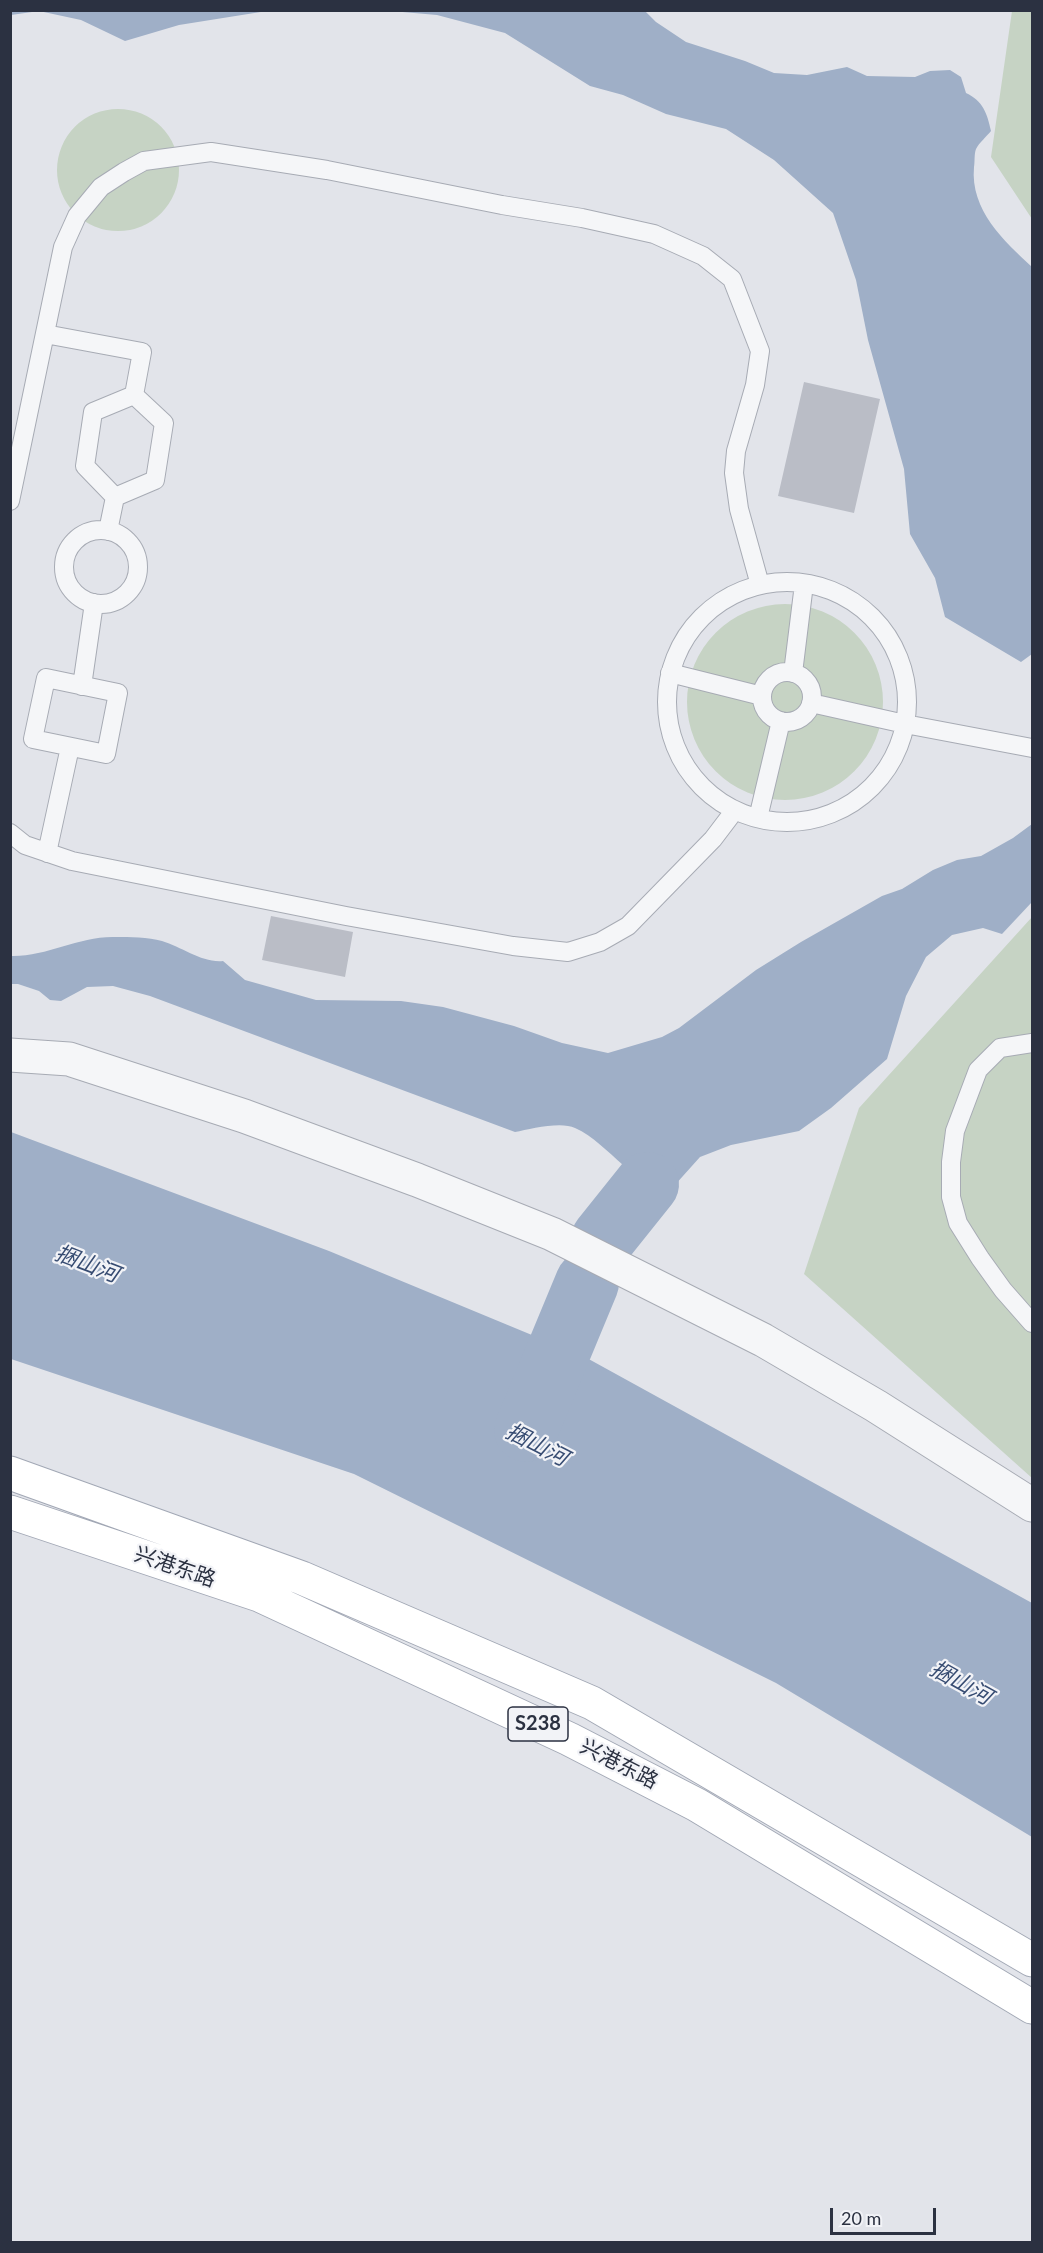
<!DOCTYPE html>
<html>
<head>
<meta charset="utf-8">
<style>
  body { margin:0 }
  #map { position:relative; width:1043px; height:2253px; overflow:hidden; background:#e2e4ea; font-family:Lato,sans-serif }
  canvas { display:block }
  .frame { position:absolute; inset:0; border:12px solid #2b3141; pointer-events:none }
  .scale { position:absolute; left:830px; top:2208px; width:106px; height:27px; box-sizing:border-box; border:3px solid #2b3141; border-top:0; padding-left:8px; font-size:18px; line-height:21px; white-space:nowrap; color:#2b3141; -webkit-text-stroke:4px #f2f3f7; paint-order:stroke }
</style>
</head>
<body>
<div id="map">
<canvas width="1043" height="2253"></canvas>
<div class="frame"></div>
<div class="scale">20 m</div>
</div>
<script>
const ctx = document.querySelector('canvas').getContext('2d');
ctx.lineJoin = 'round';
function fill(path, color) {
  ctx.fillStyle = color;
  ctx.fill(path, 'evenodd');
}
function strokePath(path, color, width, dash) {
  ctx.strokeStyle = color;
  ctx.lineWidth = width;
  ctx.lineCap = dash ? 'butt' : 'round';
  ctx.setLineDash(dash || []);
  ctx.stroke(path);
}
function label(font, color, halo, rows, align = 'center') {
  ctx.font = font + ' Lato,"Noto Sans SC",sans-serif';
  ctx.lineWidth = 4.5;
  ctx.setLineDash([]);
  ctx.textBaseline = 'middle';
  ctx.strokeStyle = halo;
  ctx.fillStyle = color;
  for (const [text, x, y, turn = 0] of rows) {
    ctx.save();
    ctx.translate(x, y);
    ctx.rotate((+turn || 0) * Math.PI / 180);
    ctx.textAlign = isNaN(turn) ? turn : align;
    if (halo) ctx.strokeText(text, 0, 0);
    ctx.fillText(text, 0, 0);
    ctx.restore();
  }
}
fill(new Path2D(`
  M1012,11H1032V219L991,157Z
  M57 170a61 61 0 1 1 122 0a61 61 0 1 1-122 0Z
  M687 702a98 98 0 1 1 196 0a98 98 0 1 1-196 0Z
  M1032,917V1478L804,1274L859,1108Z`), '#c6d3c4');
fill(new Path2D(`
  M10,11L11,10L267,11L179,25L125,41L81,20L39,11L11,15Z
  M391,11H645L656,22L686,42L745,61L774,73L807,75L847,67L867,76L915,77L930,71L950,70L961,77L966,93C983,101 987,113 991,131C987,136 979,143 976,149C974,154 975,162 974,167C970,210 1004,241 1032,267V654L1021,662L945,617L935,578L910,534L904,469L868,340L856,280L833,213L774,160L726,129L666,114L623,95L590,86L505,33L437,15Z
  M1032,824V902L1002,934L983,928L952,935L926,957L906,996L887,1059L831,1108L799,1131L731,1145L700,1157L674,1186L669,1207L621,1184L623,1165C608,1152 593,1136 575,1128C561,1121 530,1129 515,1132L150,996L113,986L87,987L61,1001L50,1000L39,991L18,984H11V956C46,957 79,936 115,937C130,937 148,937 162,941C182,947 202,963 223,961L245,980L316,1000L401,1001L443,1007L514,1026L562,1043L608,1053L662,1037L679,1028L756,970L801,942L882,896L902,889L933,870L957,860L981,856L1013,838Z
  M11,1132L329,1251L585,1357L1032,1603V1837L776,1683L354,1474L11,1359Z`), '#9fafc7');
strokePath(new Path2D(`
  M603,1239L647,1184
  M526,1430L587,1283`), '#9fafc7', 64);
fill(new Path2D(`
  M804,382L880,399L854,513L778,496Z
  M271,916L353,932L345,977L262,960Z`), '#babdc6');
const service = new Path2D(`
  M45,334L142,352L134,395
  M134,395L164,423L155,480L115,497L85,466L93,412Z
  M10,501L63,247L77,216L101,187L124,172L144,161L211,152L327,170L502,205L582,218L654,234L703,256L732,279L760,351L755,385L736,451L734,473L739,509L760,585
  M64 567a37 37 0 1 1 74 0a37 37 0 1 1-74 0Z
  M108,531L115,497
  M667 702a120 120 0 1 1 240 0a120 120 0 1 1-240 0Z
  M762 697a25 25 0 1 1 50 0a25 25 0 1 1-50 0Z
  M670,673L762,696
  M793,673L804,584
  M46,678L118,693L106,754L33,739Z
  M82,686L94,603
  M811,703L905,724L1032,748
  M758,818L781,721
  M10,833L25,845L72,861L346,916L513,946L568,952L600,942L628,926L713,839L735,810
  M47,853L70,747
  M1032,1043L1000,1048L978,1070L955,1131L951,1162V1197L958,1223L980,1258L1003,1290L1032,1323`);
const minor = new Path2D(`
  M10,1055L69,1059L244,1116L417,1180L552,1234L763,1340L876,1406L1032,1505`);
const primary = new Path2D(`
  M10,1473L302,1578L592,1703L1032,1960
  M10,1512L259,1595L569,1739L697,1805L1032,2007`);
strokePath(service, '#a7abb4', 20);
strokePath(minor, '#a7abb4', 35);
strokePath(primary, '#a2a8b5', 35);
strokePath(service, '#f5f6f8', 18);
strokePath(minor, '#f5f6f8', 33);
strokePath(primary, '#fff', 33);
for (const [x, y, w] of [
  [538,1724,60]
]) {
  const box = new Path2D();
  box.roundRect(x - w / 2, y - 17, w, 34, 4.5);
  ctx.fillStyle = '#f2f3f7';
  ctx.fill(box);
  strokePath(box, '#2b3141', 1.5);
}
label('bold 20px', '#2b3141', null, [
  ["S238",538,1724]
]);
label('21px', '#2b3141', '#f2f3f7', [
  ["兴港东路",175,1567,19],
  ["兴港东路",619,1764,27]
]);
label('italic 22px', '#374c72', '#f2f3f7', [
  ["捆山河",87,1264,21],
  ["捆山河",537,1445,27],
  ["捆山河",961,1683,29]
]);
</script>
</body>
</html>
